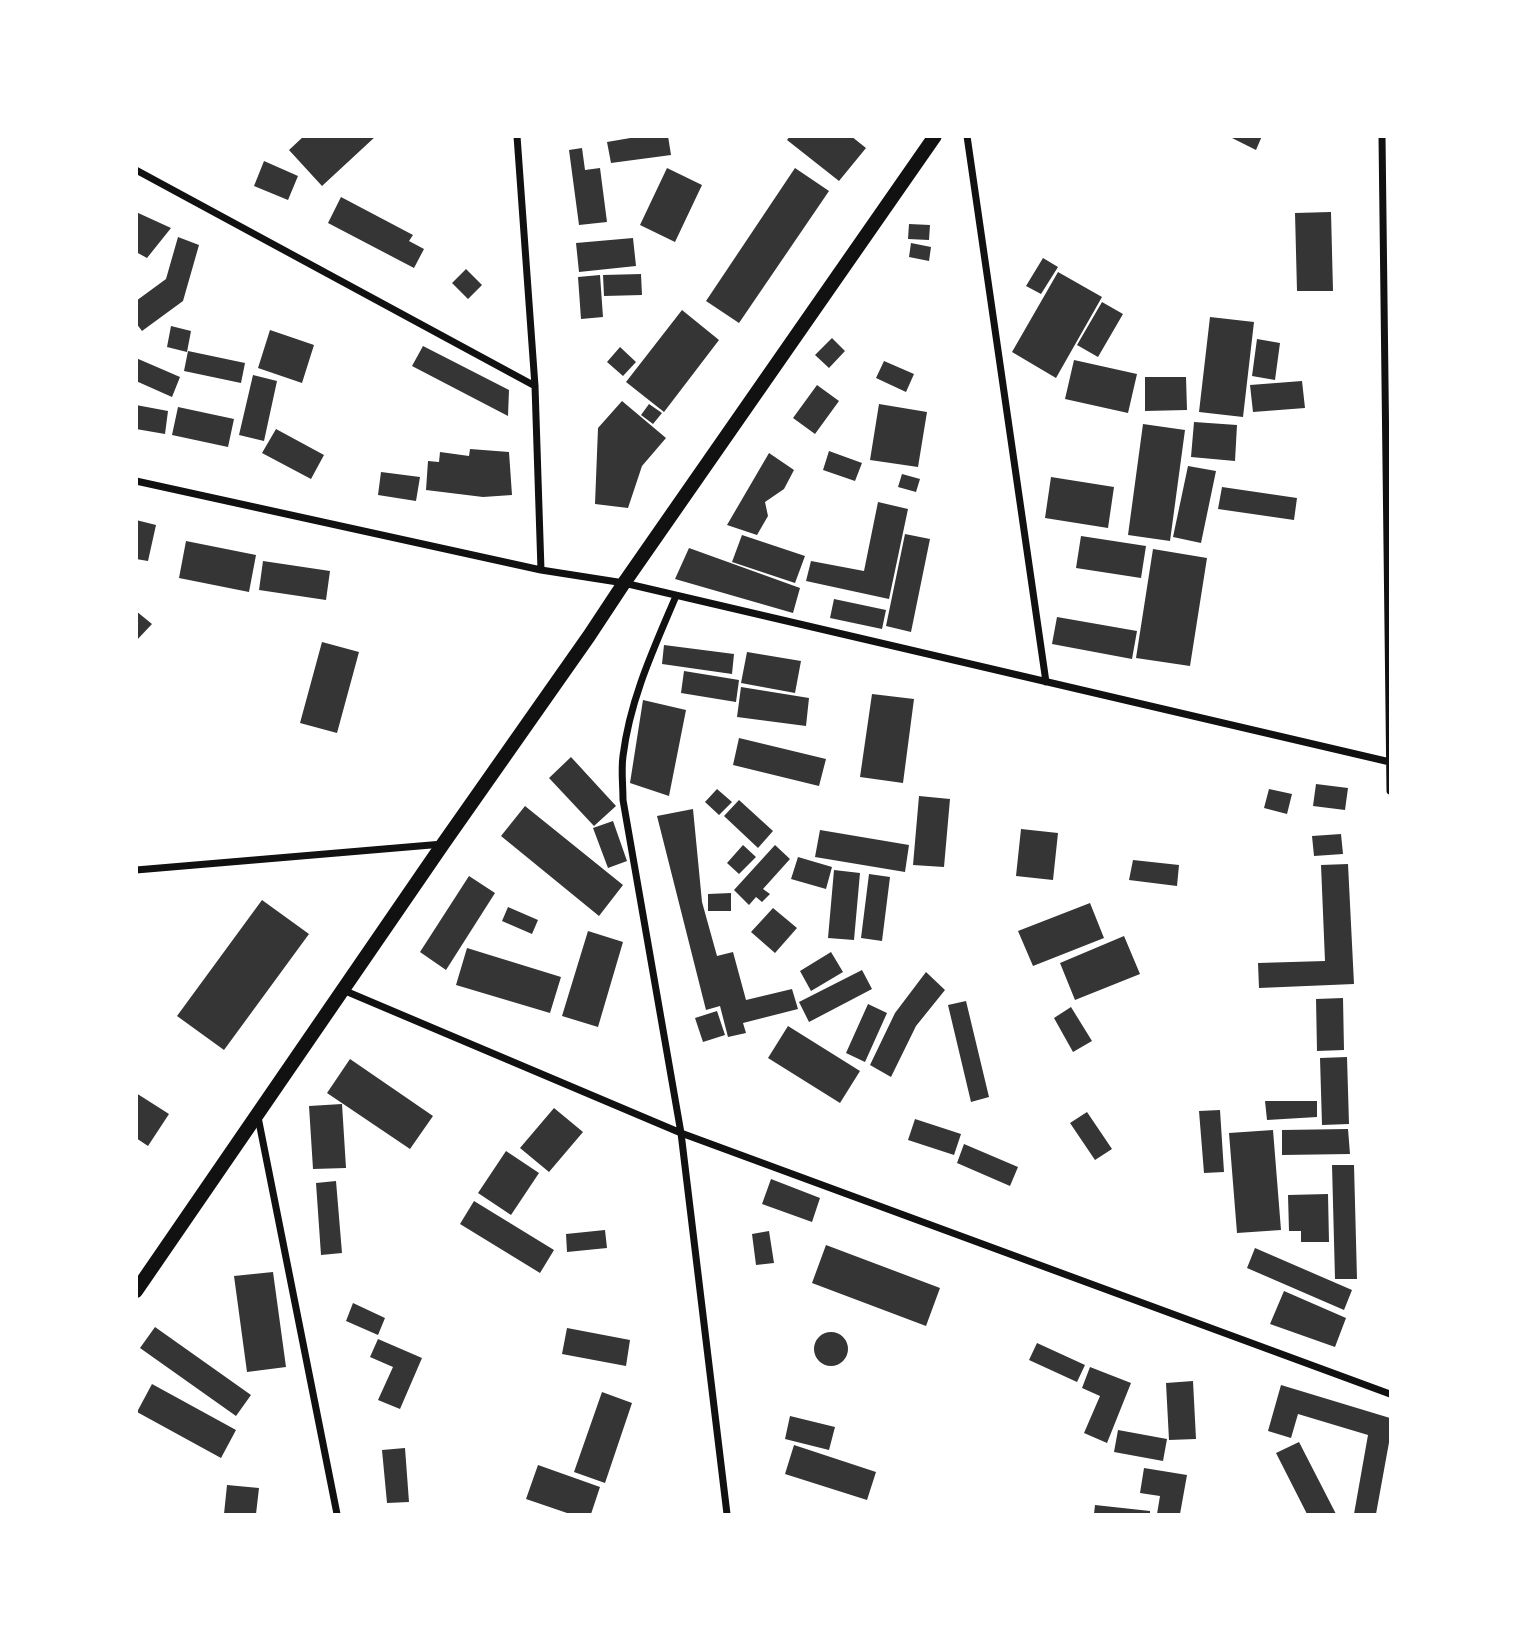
<!DOCTYPE html>
<html>
<head>
<meta charset="utf-8">
<style>
  body { margin:0 }
  #map { position:relative; width:1527px; height:1651px; overflow:hidden; background:#fff; font-family:"DM Sans",sans-serif }
  canvas { display:block }
  .frame { position:absolute; inset:0; border:138px solid #fff; pointer-events:none }
</style>
</head>
<body>
<div id="map">
<canvas width="1527" height="1651"></canvas>
<div class="frame"></div>
</div>
<script>
const ctx = document.querySelector('canvas').getContext('2d');
ctx.lineJoin = 'round';
function fill(path, color) {
  ctx.fillStyle = color;
  ctx.fill(path, 'evenodd');
}
function strokePath(path, color, width, dash) {
  ctx.strokeStyle = color;
  ctx.lineWidth = width;
  ctx.lineCap = dash ? 'butt' : 'round';
  ctx.setLineDash(dash || []);
  ctx.stroke(path);
}
fill(new Path2D(`
  M304,136H376L322,186L289,150Z
  M642,136H668L671,155L611,163L607,142Z
  M790,136H851L866,148L839,181L787,140Z
  M1228,136H1262L1256,150Z
  M582,148L585,170L600,168L607,222L579,225L569,150Z
  M264,161L298,176L288,200L254,186Z
  M667,168L702,185L675,242L640,225Z
  M795,168L829,191L739,323L706,301Z
  M341,197L413,235L409,241L424,249L414,268L328,223Z
  M136,212L171,228L147,258L136,252Z
  M1331,212L1333,291H1297L1295,213Z
  M909,224L930,225L929,240L908,239Z
  M178,237L199,245L183,301L142,331L136,323V301L166,279Z
  M633,238L636,266L579,272L576,243Z
  M911,243L931,247L929,261L909,257Z
  M1043,258L1058,267L1041,294L1026,286Z
  M466,269L482,285L468,299L452,283Z
  M1058,272L1102,297L1056,378L1012,352Z
  M641,274L642,295L604,296L603,275Z
  M600,275L603,317L581,319L578,277Z
  M1102,302L1123,314L1098,357L1077,345Z
  M682,310L719,340L664,412L626,382Z
  M1210,317L1254,322L1243,417L1199,412Z
  M171,326L191,331L187,352L167,347Z
  M270,330L314,345L302,383L258,368Z
  M832,338L845,351L829,368L815,355Z
  M1257,339L1280,343L1275,380L1252,376Z
  M423,346L509,390L508,416L412,366Z
  M620,347L636,362L623,376L607,362Z
  M188,351L245,363L241,383L184,371Z
  M136,358L180,377L172,397L136,381Z
  M1074,360L1137,374L1128,413L1065,399Z
  M884,361L914,374L906,392L876,378Z
  M253,375L277,381L264,441L239,435Z
  M1145,377H1186L1187,410L1145,411Z
  M1302,381L1305,408L1253,412L1250,385Z
  M817,385L839,401L815,434L793,418Z
  M622,401L666,438L642,466L628,508L595,504L598,428Z
  M649,404L662,413L653,424L641,415Z
  M879,404L927,412L918,467L870,460Z
  M136,405L168,411L165,434L136,429Z
  M178,407L234,419L228,447L172,435Z
  M1194,422L1237,425L1235,461L1191,457Z
  M1143,424L1185,430L1170,541L1128,535Z
  M276,429L324,455L311,479L262,453Z
  M470,449L509,452L512,495L483,497L426,490L428,461L439,462L440,452L469,456Z
  M829,451L862,463L855,481L823,470Z
  M769,453L794,470L784,489L765,502L768,516L757,535L727,525Z
  M1188,466L1216,471L1201,543L1173,537Z
  M381,472L420,477L416,501L378,495Z
  M902,474L920,479L916,492L898,487Z
  M1051,477L1114,487L1108,528L1045,518Z
  M1222,487L1297,498L1294,520L1218,509Z
  M878,502L908,509L889,599L806,581L811,561L864,571Z
  M136,520L156,525L148,561L136,559Z
  M905,534L930,539L911,632L886,626Z
  M742,535L805,556L795,583L732,562Z
  M1081,536L1146,546L1141,578L1076,568Z
  M186,541L256,555L249,592L179,578Z
  M689,548L800,588L793,613L675,579Z
  M1153,549L1207,558L1190,666L1136,658Z
  M263,561L330,571L326,600L259,590Z
  M834,599L886,610L882,629L830,618Z
  M136,611L152,624L136,641Z
  M1057,617L1137,631L1132,659L1052,644Z
  M322,642L359,652L337,733L300,723Z
  M664,645L734,654L732,674L662,664Z
  M747,652L801,661L795,693L741,683Z
  M684,671L739,680L736,702L681,693Z
  M741,687L809,698L806,726L737,717Z
  M872,694L914,699L903,783L860,777Z
  M643,700L686,710L669,796L630,783Z
  M739,738L826,759L819,786L733,765Z
  M571,757L616,806L594,826L549,778Z
  M1316,784L1348,788L1345,810L1313,806Z
  M717,789L732,802L719,815L705,802Z
  M1269,789L1292,794L1287,814L1264,808Z
  M919,796L950,799L944,867L913,865Z
  M739,800L773,831L758,848L724,816Z
  M525,806L623,885L599,916L501,836Z
  M693,809L702,902L717,956L733,952L746,1000L792,989L798,1009L743,1023L746,1033L728,1037L720,1006L706,1010L657,816Z
  M613,821L627,861L608,868L593,828Z
  M1021,829L1058,833L1053,880L1016,876Z
  M820,830L909,845L905,872L815,857Z
  M1341,834L1343,854L1314,856L1312,836Z
  M743,845L756,857L739,874L727,863Z
  M775,845L790,859L763,889L770,894L762,902L756,897L749,905L734,890Z
  M798,857L832,867L826,889L791,879Z
  M1133,860L1179,865L1177,886L1129,880Z
  M1348,864L1354,984L1259,988L1258,963L1325,961L1321,865Z
  M834,870L860,873L854,940L828,938Z
  M869,874L890,877L882,941L861,938Z
  M469,876L495,893L446,970L420,952Z
  M731,893V911H708V894Z
  M262,900L309,934L224,1050L177,1016Z
  M1090,903L1104,938L1033,966L1018,931Z
  M508,907L538,920L532,934L502,921Z
  M773,908L797,928L775,953L751,932Z
  M588,931L623,942L598,1027L562,1016Z
  M1124,936L1140,974L1075,1000L1060,963Z
  M467,948L561,977L550,1013L456,985Z
  M831,952L843,972L811,991L800,971Z
  M862,970L872,989L809,1022L799,1002Z
  M926,972L945,990L916,1026L891,1077L870,1065L895,1013Z
  M1343,998L1344,1050L1317,1051L1316,999Z
  M966,1001L989,1097L971,1102L948,1005Z
  M868,1004L887,1013L865,1062L846,1053Z
  M1071,1007L1092,1041L1073,1052L1054,1018Z
  M717,1011L725,1035L703,1042L695,1018Z
  M788,1026L860,1071L840,1103L768,1058Z
  M1347,1057L1349,1124L1322,1125L1320,1058Z
  M350,1059L433,1116L410,1149L327,1093Z
  M136,1093L169,1114L148,1146L136,1138Z
  M1265,1101H1317V1117L1267,1120Z
  M342,1104L346,1168L313,1169L309,1106Z
  M554,1108L583,1132L549,1172L520,1148Z
  M1220,1110L1224,1172L1204,1173L1199,1111Z
  M1087,1112L1112,1149L1095,1160L1070,1123Z
  M915,1119L961,1134L954,1155L908,1140Z
  M1348,1129L1350,1154L1282,1155V1130Z
  M1273,1130L1281,1230L1237,1233L1229,1133Z
  M964,1144L1018,1167L1010,1186L957,1163Z
  M506,1151L539,1173L511,1215L478,1193Z
  M1332,1165H1354L1357,1279H1335Z
  M771,1179L820,1198L812,1222L762,1204Z
  M336,1181L342,1253L321,1255L316,1183Z
  M1328,1194L1329,1242H1301V1231H1289L1288,1195Z
  M474,1201L554,1250L540,1273L460,1224Z
  M605,1230L607,1248L567,1252L566,1234Z
  M769,1231L774,1263L756,1265L752,1234Z
  M826,1245L940,1288L926,1326L812,1283Z
  M1255,1248L1352,1290L1344,1310L1247,1268Z
  M273,1272L286,1367L247,1372L234,1276Z
  M1284,1291L1346,1318L1335,1347L1270,1324Z
  M353,1303L385,1318L378,1335L346,1321Z
  M155,1327L251,1395L236,1416L140,1348Z
  M567,1328L630,1340L626,1366L562,1354Z
  M814 1349a17 17 0 1 1 34 0a17 17 0 1 1-34 0Z
  M378,1339L422,1358L400,1409L378,1400L393,1367L370,1357Z
  M1037,1343L1085,1365L1077,1382L1029,1360Z
  M1090,1367L1131,1383L1107,1443L1084,1433L1100,1396L1082,1388Z
  M1193,1381L1196,1439L1169,1440L1166,1383Z
  M152,1384L236,1430L221,1458L137,1412Z
  M1281,1385L1390,1418V1437L1376,1514H1354L1368,1435L1298,1414L1291,1438L1268,1431Z
  M602,1392L632,1403L605,1483L574,1472Z
  M790,1416L835,1427L829,1450L785,1439Z
  M1118,1430L1167,1439L1163,1461L1114,1452Z
  M1299,1442L1336,1514H1307L1276,1453Z
  M794,1445L876,1472L867,1500L785,1474Z
  M405,1448L409,1502L387,1503L382,1450Z
  M538,1465L600,1487L591,1514H570L526,1499Z
  M1144,1468L1187,1475L1180,1514H1157L1160,1496L1140,1493Z
  M227,1485L259,1488L256,1514H224Z
  M1095,1505L1150,1511V1514H1094Z`), '#353535');
strokePath(new Path2D(`
  M517,136L535,386L541,570
  M967,136L1046,682
  M1382,136L1390,791
  M136,170L535,386
  M136,481L541,570L624,583L1390,762
  M676,596C654,648 630,699 623,756C621,770 623,785 623,800L681,1133L727,1514
  M136,870L443,844
  M343,990L681,1133L1390,1394
  M258,1117L337,1514`), '#111', 7);
strokePath(new Path2D(`
  M136,1291L443,844L589,636L624,583L935,136`), '#111', 14);
</script>
</body>
</html>
